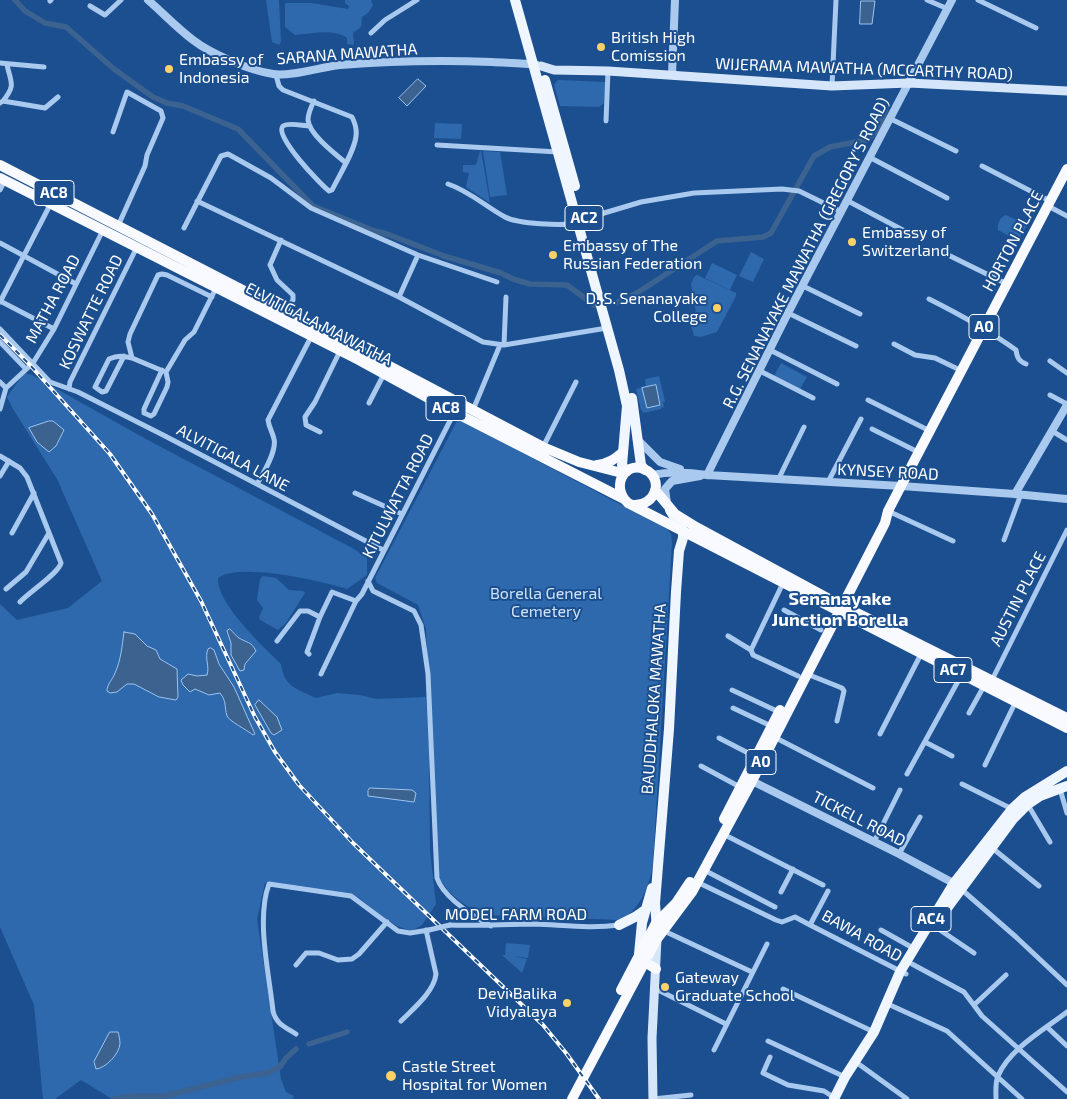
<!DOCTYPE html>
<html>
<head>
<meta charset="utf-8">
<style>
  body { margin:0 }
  canvas { display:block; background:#1b4f8f }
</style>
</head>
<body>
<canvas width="1067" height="1099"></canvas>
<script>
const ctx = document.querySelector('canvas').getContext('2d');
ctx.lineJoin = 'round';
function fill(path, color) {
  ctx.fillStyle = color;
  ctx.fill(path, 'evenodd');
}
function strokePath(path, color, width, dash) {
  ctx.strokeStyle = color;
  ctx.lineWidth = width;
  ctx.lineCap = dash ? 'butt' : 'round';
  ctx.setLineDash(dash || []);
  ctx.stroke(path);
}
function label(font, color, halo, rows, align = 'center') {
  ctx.font = font + ' "Exo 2",sans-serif';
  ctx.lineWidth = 4;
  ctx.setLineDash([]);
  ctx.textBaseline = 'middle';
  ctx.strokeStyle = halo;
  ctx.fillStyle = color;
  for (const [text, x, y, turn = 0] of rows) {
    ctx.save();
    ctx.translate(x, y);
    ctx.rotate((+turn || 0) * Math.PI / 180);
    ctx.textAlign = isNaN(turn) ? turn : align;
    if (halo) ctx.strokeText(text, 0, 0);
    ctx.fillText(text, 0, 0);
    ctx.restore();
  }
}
fill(new Path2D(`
  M266,0H279L281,42L279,45L272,42Z
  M345,0H371L373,5L368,13L362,17L361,27L353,33L354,45L347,44V38C333,28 311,34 295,35L285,27V3H311L348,9L349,6L345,3Z
  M558,80L606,82L604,103L599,107L560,106L554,85Z
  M435,123L462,124L461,139L434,138Z
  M480,151H481L490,203L466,187L469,173L463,172V165H476Z
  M483,151L500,152L507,195L490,197Z
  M1006,215L1027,225L1018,241L998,230C997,224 1000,217 1006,215Z
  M751,252L764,259L753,282L739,276Z
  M712,263L737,275L730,290L705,278Z
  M697,275L736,293V296L717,332L701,337L694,336L688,315L696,313L691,284L694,277Z
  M781,363L807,377L800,389L774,376Z
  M24,373L32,375L144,438L354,549L367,558V575L347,589C321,581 240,562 218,578C217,604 263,646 281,664C284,687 297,689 316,698L337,693L360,695L376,699L426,697L429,751L430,851L436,904L422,925L411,931L397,926L384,918L359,898L265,883L257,919L281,1079L286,1092L294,1096L292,1099H112L81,1080L55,1099H43L34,1005L0,927V604L17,620L68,608L102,581L57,479L13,409L7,397Z
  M659,376L665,402H663L664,407L661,408V409L643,413L642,410H641L636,389L646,386L645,379Z
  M458,419L667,529L671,534L672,542L653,863C650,885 641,907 622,920L486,915C471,910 453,898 444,885C440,880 438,872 436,866L426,629L418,605L377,583L375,578Z
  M263,576L276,578L289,590L303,591L305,593L286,623L278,630L260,620L259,617L263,608L257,600L260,579Z
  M506,943L530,945L528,958L512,956L527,959L522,973L502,955H505Z`), '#2e69ad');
const water = new Path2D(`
  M861,1H875L872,24H860Z
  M418,79L426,86L407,106L399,98Z
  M656,385L660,405L647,408L642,388Z
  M49,421H53L64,430L56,446L49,452L37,442L29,428Z
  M230,629C233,632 236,636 239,638C247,643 251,641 256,651L245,664L244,670L240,671L231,655V643L227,631Z
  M124,632L135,634L147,646L156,650L160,659L177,669L178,697L176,700L159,697L134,684H127L117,692L110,693L107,691C107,684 113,679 115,673C121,660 122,646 124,632Z
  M211,648L214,650L219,664L234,687L255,734L253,735C247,730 229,721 227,716C224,706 227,702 220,693L209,695L195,689L190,692L183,685L181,680L188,674L197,676L207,675C210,666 204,658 208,649Z
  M259,700L277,717L282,730L274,735L271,733L255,705Z
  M370,788L412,790L416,793L414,802L368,796V791Z
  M110,1032H118C119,1035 120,1040 120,1044C119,1054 106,1068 96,1069L94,1062Z`);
fill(water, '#3c6290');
strokePath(water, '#9cc4f0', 1);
strokePath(new Path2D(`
  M15,0L25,11L45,23L66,27L114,69L153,97L167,103L183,106L238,129L313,206L372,230L390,235L444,256L501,273L513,279L530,284L567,285L594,305
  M616,303L637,293L717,241L763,237L771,233L814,156L830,147L866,140C879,133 883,116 888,103
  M309,1044L347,1032
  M114,1099L132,1096H165L241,1077L267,1073L280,1067L286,1058L296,1049`), '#3c6290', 5.5);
strokePath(new Path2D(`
  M927,0L948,9
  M978,0L1036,28
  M50,1L51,0
  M90,6L105,15L121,0
  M371,33L385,20L417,0
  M0,63L44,67
  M276,75L279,86L283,90L352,117C355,123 357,129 356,136C355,150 339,176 332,190L329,191C321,185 273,135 283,126C289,122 303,126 310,126
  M832,86L836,0
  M3,101C16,85 11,83 7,65
  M314,101C311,107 308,113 308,120C309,134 335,154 346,163
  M0,103L3,101L45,108L58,97
  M891,119L956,151
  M606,121L608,71
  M113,132L127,92L161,111L163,118L147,155L145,166L118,226
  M437,145L558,152
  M871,158L947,198
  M982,166L1050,201
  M448,184C469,191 485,206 505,217C518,224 563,226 578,223
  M0,190L5,180
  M197,201L399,297L483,342L504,345L607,328
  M848,201L914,236
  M1048,206L1067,216
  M584,219L641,202L694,193L782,189L799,191L842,212
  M184,228L221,156L228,154L271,178L311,208L418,255L497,282
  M281,240L270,265L277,280L293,295V300L286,312
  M0,243L76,284
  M938,250L1007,284
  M803,286L860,314
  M399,297L418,255
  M929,299C959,314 988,330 1016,350C1017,358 1019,361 1026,364
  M0,301L54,329
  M0,302L51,203
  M788,313L856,346
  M0,329L50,382L78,392L165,436L383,550
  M0,342L26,369
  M894,344L915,355L935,358L962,371
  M504,345L506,297
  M770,350L837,384
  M124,356L106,391L102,392L95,387L109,359C118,355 123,356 132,358
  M1050,361L1067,373
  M162,370L144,409V413L151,416L154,414L167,387L168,382L166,372L185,340L194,332L216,288
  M163,371L132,358L128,342L130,334L158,275L162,274L167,275L212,297
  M760,371L813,398
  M0,382L6,388
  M69,389L70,382L137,247
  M1050,395L1067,404
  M868,400L930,431
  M369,403L384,374
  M0,409L6,388L33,363L54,329L103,230
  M473,410L500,345
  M872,429L918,452
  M1052,431L1067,440
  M320,432L306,425L305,417L315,402L340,351
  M543,447L576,382
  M0,456L20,468L27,477L61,563C59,573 29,592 20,602
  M0,476L9,461
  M778,480L804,427
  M828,482L861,419
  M257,484C263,474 277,451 274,439C273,433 269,428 268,420L311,337
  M355,493L402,514
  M888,511L953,541
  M12,533L34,493
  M1004,540L1021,494
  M368,581L373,591L414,611L421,625L428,674L437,878C444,898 473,916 491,926
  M783,583L751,650L753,655L798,676
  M6,589L26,572L49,533
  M784,610L821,630
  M728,636L751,650
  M277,641L300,611H308L320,617
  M309,654L307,652L320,617L332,592L356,601
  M321,674L356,601L362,594L454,413
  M807,674L842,688L844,691L837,721
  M992,680L1067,530
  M732,690L779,712
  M733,708L771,726
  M969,713L984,686
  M880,734L921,654
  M774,737L873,788
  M719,738L756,757
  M925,742L952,756
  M985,765L1016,701
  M701,766L740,787
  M907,774L962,674
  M962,784L1012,809
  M1060,789L1067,813
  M1028,805L1050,842
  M723,834L823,885
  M874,842L900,790
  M991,847L1039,886
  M899,854L920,817
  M704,870L775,907
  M697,882L776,920L782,922L795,917L810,925
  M961,889L1016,937L1067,985
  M828,891L810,925L906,974
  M781,892L793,869
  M450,925C478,926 506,924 535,924C563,925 591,929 619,925
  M934,926L974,953
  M662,930L752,972
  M881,930L913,948
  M912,964L964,992L982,1016L1067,1092
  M296,965L306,953H319L338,960L352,959L359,954L387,922
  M656,989L726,1024
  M783,989L874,1032
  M890,1005L947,1031L1022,1099
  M974,1005L1006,975
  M401,1021C413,1009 434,992 436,974L426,930
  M1047,1027L1067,1046
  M296,1034C285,1027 276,1024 273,1011C269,973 256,919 269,884L351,896L398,931L410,933L429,930
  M768,1041L845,1077
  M714,1050L767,944
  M770,1057L763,1073L788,1085L824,1091L835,1098
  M860,1065L907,1099
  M653,1099L691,1095
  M996,1099C996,1092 995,1082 998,1076C1009,1049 1045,1029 1067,1012`), '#a9c9ee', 5);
strokePath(new Path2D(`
  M148,0C163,13 177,28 193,40C211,54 251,71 273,74C291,77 320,67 340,65C390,61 441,60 492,62C507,63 522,63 537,65
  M672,75L675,0
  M637,439L660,462L680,469
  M652,475C671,471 688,472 707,475L901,486L1015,494L1067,499
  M707,475L788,313L952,0
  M1015,494L1067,405
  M667,503L665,489L672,481L700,476
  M752,781L899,854L957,885`), '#a9c9ee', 8);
strokePath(new Path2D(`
  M541,66L554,70L608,71L832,86L909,83L1067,91
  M653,1099L652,1038L657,939`), '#d6e6fa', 9);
strokePath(new Path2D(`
  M515,0L619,370L627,406L622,465L626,472
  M545,80L575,186
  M632,398L641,465L645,470
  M939,919L1013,819L1028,804L1040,796L1067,786
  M619,925L635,917L645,910
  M657,930L655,903L669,729L676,592L679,551L683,538V531L670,510
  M639,954L642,923L652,888
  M834,1099L845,1077L874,1032L900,972L954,883L1012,809L1025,797L1067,771`), '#f0f6ff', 10);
strokePath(new Path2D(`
  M0,165L355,348L543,447L579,462L618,472H626
  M0,178L359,360L454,412L624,499
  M597,465C608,464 615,459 623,452
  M655,490L675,514L696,527L829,599L1067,718
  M634,505C656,506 665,478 644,469C623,461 611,488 628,503L1067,728
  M724,819L780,710
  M645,962L656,969
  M621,990L656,923L676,903L690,882
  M572,1099L657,939L692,892L752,781L885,523L888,511L901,486L1067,169`), '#f8faff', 10);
const rail = new Path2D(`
  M0,335L30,365L110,454L152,514L201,601L255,717L275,752L299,785L353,843L543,1025L566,1053L599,1099`);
strokePath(rail, '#fff', 4);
strokePath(rail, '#1b4f8f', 2, [5.5]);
strokePath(new Path2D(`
  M429,930L450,925`), '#a9c9ee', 5);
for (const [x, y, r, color] of [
  [601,47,5,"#ffd166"],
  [169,69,5,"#ffd166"],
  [852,242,5,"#ffd166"],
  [553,255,5,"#ffd166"],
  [717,308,5,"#ffd166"],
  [665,987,5,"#ffd166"],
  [567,1003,5,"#ffd166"],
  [391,1076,6,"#ffd166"]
]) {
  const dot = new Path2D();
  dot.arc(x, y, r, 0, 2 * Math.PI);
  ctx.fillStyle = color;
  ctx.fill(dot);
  strokePath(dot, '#1b4f8f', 2);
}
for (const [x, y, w] of [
  [54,193,40],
  [584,218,38],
  [984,327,30],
  [446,408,40],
  [953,670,38],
  [761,762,30],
  [931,919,40]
]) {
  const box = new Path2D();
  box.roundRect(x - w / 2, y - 12.5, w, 25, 4);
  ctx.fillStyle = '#1b4f8f';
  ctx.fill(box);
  strokePath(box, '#fff', 1);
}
label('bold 15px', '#fff', null, [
  ["AC8",54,193],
  ["AC2",584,218],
  ["A0",984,327],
  ["AC8",446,408],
  ["AC7",953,670],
  ["A0",761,762],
  ["AC4",931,919]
]);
label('16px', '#fff', '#1b4f8f', [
  ["British High",611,38],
  ["Comission",611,56],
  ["Embassy of",179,60],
  ["Indonesia",179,78],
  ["Embassy of",862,233],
  ["Switzerland",862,251],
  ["Embassy of The",563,246],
  ["Russian Federation",563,264],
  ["D. S. Senanayake",707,299,"right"],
  ["College",707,317,"right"],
  ["Gateway",675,978],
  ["Graduate School",675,996],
  ["Devi Balika",557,994,"right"],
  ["Vidyalaya",557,1012,"right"],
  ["Castle Street",402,1067],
  ["Hospital for Women",402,1085]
], 'left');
label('16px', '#fff', '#1b4f8f', [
  ["SARANA MAWATHA",347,54,-4],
  ["WIJERAMA MAWATHA (MCCARTHY ROAD)",864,69,2],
  ["HORTON PLACE",1013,241,-62],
  ["R.G. SENANAYAKE MAWATHA (GREGORY'S ROAD)",806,253,-63],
  ["MATHA ROAD",53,299,-62],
  ["KOSWATTE ROAD",91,312,-64],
  ["ELVITIGALA MAWATHA",319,324,27],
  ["ALVITIGALA LANE",233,458,28],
  ["KYNSEY ROAD",888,472,3],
  ["KITULWATTA ROAD",398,496,-63],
  ["AUSTIN PLACE",1018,599,-63],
  ["BAUDDHALOKA MAWATHA",654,699,-86],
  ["TICKELL ROAD",859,819,27],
  ["MODEL FARM ROAD",516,915],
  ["BAWA ROAD",862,936,29]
]);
label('16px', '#cfe3fa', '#1b4f8f', [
  ["Borella General",546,594],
  ["Cemetery",546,612]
]);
label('bold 18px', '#fff', '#1b4f8f', [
  ["Senanayake",840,599],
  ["Junction Borella",840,620]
]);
</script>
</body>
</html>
